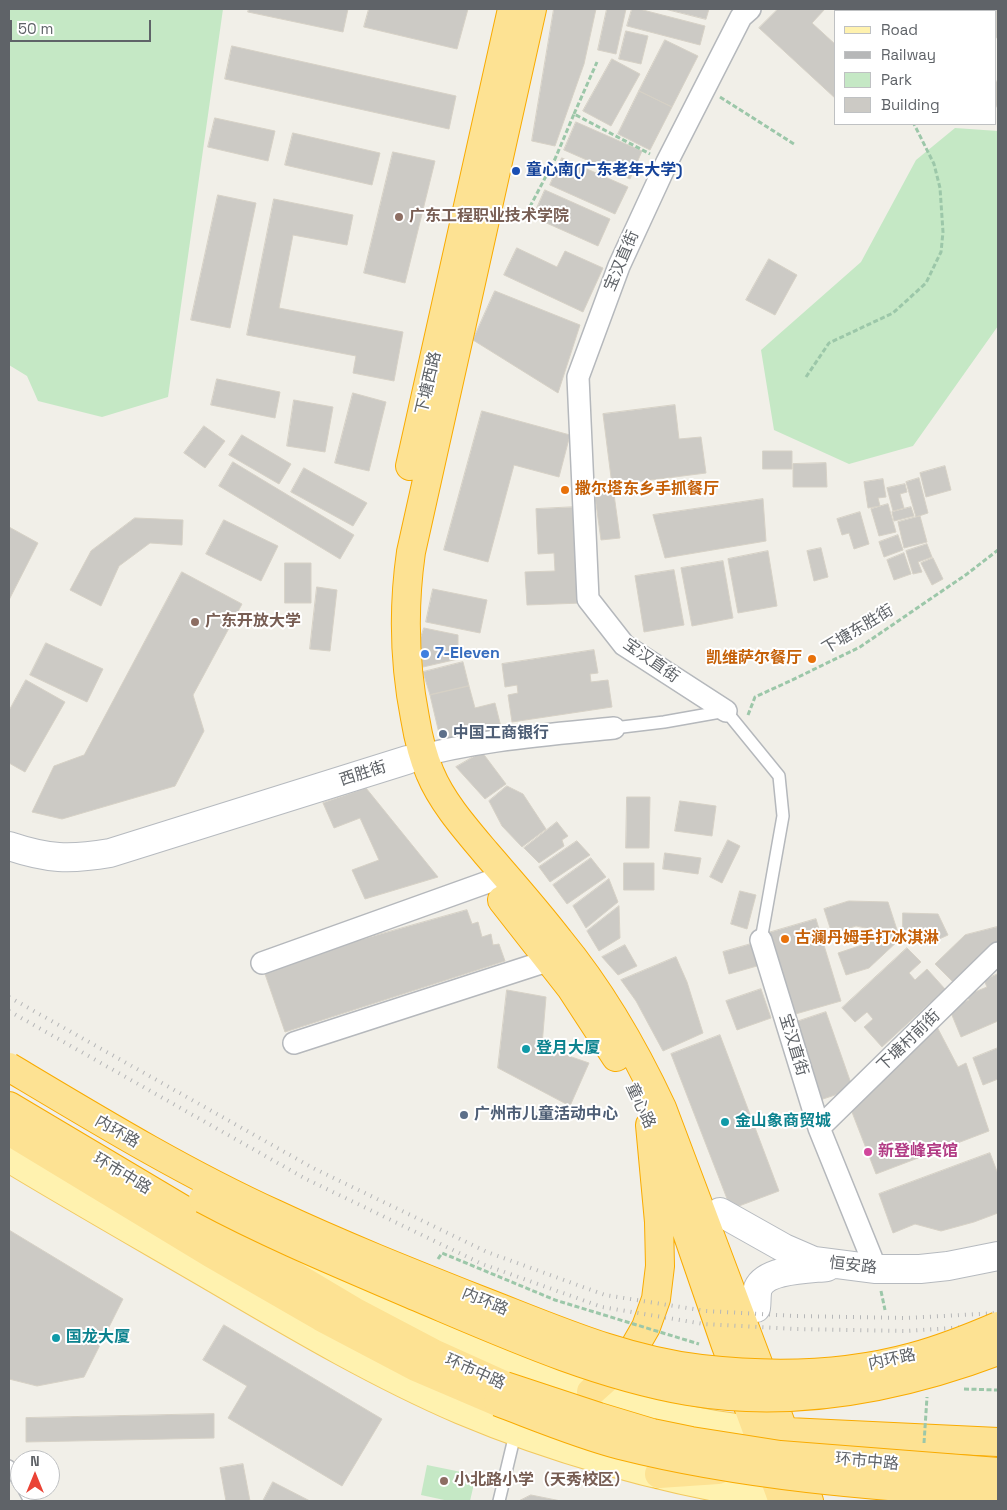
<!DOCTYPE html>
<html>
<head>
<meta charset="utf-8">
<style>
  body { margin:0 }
  #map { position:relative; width:1007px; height:1510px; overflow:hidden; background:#f1efe8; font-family:"Space Grotesk",sans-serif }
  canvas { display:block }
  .frame { position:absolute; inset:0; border:10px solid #5f6368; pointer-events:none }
  .legend { position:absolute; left:834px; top:10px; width:162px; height:115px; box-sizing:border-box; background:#fff; border:1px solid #bfc1c3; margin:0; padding:6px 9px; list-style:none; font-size:15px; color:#5f6368 }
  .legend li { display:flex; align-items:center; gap:10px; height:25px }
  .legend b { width:25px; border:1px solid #bfc1c3 }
  .north { position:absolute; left:10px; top:1450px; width:50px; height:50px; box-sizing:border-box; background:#fff; border:1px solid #bfc1c3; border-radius:50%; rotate:0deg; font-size:14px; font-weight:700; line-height:20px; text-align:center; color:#5f6368 }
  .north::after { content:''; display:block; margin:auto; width:18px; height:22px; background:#ea4335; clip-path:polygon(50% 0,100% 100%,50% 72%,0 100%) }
  .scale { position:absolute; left:10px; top:20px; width:141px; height:22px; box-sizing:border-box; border:2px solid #5f6368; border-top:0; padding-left:6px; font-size:15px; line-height:18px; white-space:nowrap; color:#5f6368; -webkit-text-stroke:4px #fff; paint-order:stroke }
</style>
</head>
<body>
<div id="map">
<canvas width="1007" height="1510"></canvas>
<div class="frame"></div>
<ul class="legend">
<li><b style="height:6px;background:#fff2af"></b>Road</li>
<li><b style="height:6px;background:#b6b7b8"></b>Railway</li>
<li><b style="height:14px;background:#c5e8c5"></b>Park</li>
<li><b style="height:14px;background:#cccac5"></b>Building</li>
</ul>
<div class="north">N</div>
<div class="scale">50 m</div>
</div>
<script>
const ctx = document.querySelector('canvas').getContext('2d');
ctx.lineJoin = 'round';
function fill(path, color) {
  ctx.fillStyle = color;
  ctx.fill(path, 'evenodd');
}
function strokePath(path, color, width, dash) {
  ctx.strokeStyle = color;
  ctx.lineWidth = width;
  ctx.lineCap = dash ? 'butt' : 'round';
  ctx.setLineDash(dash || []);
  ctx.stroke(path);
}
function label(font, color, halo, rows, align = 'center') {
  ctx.font = font + ' "Space Grotesk","Noto Sans SC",sans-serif';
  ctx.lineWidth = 4;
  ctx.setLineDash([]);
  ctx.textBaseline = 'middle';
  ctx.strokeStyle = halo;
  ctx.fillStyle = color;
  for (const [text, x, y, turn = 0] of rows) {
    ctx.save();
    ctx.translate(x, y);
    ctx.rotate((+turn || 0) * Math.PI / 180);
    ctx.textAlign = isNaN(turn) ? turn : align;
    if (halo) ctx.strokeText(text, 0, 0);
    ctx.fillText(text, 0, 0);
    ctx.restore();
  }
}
fill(new Path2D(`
  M9,9H223L168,397L102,417L38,401L27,376L9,365V300H10Z
  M955,128L998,131V326L913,446L849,464L774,430L761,350L861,262L916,160Z
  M427,1465L476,1475L470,1501H449L421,1495Z`), '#c5e8c5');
const building = new Path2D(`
  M249,9H348L343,32L248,12Z
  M369,9H468L457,49L364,27Z
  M554,9H596L584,64L555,146L532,141Z
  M607,9H626L616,54L598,50Z
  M632,9H639L705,26L700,45L627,26Z
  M665,9H709L706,19Z
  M778,9H825L812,23L836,45V99L759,28Z
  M885,9H937L940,11H888Z
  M975,9H998V37L996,38V11H976Z
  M626,31L648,36L641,64L619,59Z
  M665,40L698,56L672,107L639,91Z
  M232,46L456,96L449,129L225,79Z
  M612,59L640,74L611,126L583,111Z
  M998,80V109L996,105V82Z
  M639,91L672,107L650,150L618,134Z
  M215,118L275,131L268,161L208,147Z
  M576,122L642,151L630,179L564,150Z
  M293,133L380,153L372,185L285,165Z
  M393,152L435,161L405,283L364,273Z
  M562,158L628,187L615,214L550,185Z
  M545,190L610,219L598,246L533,217Z
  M218,195L256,203L230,328L191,320Z
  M274,199L353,215L347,245L293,235L279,308L403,332L394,381L353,373L356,356L247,335Z
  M517,248L557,267L565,251L603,268L583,312L504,275Z
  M769,259L797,275L775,315L746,300Z
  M495,291L580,325L558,393L473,340Z
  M217,379L280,392L275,418L211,405Z
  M353,393L386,402L369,471L335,463Z
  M294,400L333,407L325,452L287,446Z
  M675,405L679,439L701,437L706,473L612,485L603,414Z
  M482,411L570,435L559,477L514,465L488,562L444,550Z
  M204,426L225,441L205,468L184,453Z
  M242,435L291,464L279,484L229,455Z
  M763,451H792V469H763Z
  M233,462L354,535L340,559L219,486Z
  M826,463L827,487H793V464Z
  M945,466L951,490L926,497L920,473Z
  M304,468L367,503L353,526L291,492Z
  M919,478L928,513L916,517L906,482Z
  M883,479L886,497L878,498L880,506L868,508L864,482Z
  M905,484L907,492L900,494L904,508L893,511L887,488Z
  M613,487L620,538L601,540L594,489Z
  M763,499L766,541L665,558L653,515Z
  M888,504L896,532L879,536L871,509Z
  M577,507L582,603L527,605L525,572L555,571L554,553L538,554L536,509Z
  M911,507L914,516L894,521L892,512Z
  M860,512L869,544L854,549L849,533L842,535L837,519Z
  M920,516L927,542L904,548L898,522Z
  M135,518L183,520L182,545L150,543L119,566L101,606L70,590L91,551Z
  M224,520L278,546L261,581L206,554Z
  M9,527L38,543L9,600Z
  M898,535L903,550L884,557L879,542Z
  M927,544L932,557L918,562L922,572L913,574L906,551Z
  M821,548L828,577L814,581L807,551Z
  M768,551L777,606L738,613L728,559Z
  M904,553L911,574L894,580L887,560Z
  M933,558L943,579L932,585L921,563Z
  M723,561L733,618L692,626L681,568Z
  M285,563H311V603H285Z
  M674,570L684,625L644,632L635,576Z
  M182,572L242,604L193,695L204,731L175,786L62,819L32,812L54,766L84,755Z
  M317,587L337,590L330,651L310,649Z
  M433,589L487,600L480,633L426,622Z
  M424,628L458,635V659L423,667L419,643Z
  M46,643L103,669L87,702L30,675Z
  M594,650L598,673L590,674L591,682L608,680L612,707L512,722L508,695L518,693L517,685L505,687L502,664Z
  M463,662L469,686L430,695L423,672Z
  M26,680L65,702L25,772L9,763V711Z
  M469,686L475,708L495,703L502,731L442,746L430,695Z
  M482,752L506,784L485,799L456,767Z
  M507,786L523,794L546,829L522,847L502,826L489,801Z
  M366,788L438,877L365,899L352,870L379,860L360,818L334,828L323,803Z
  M627,797H650L649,848H626Z
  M680,801L716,806L712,836L675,831Z
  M557,822L568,836L562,840L564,846L539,863L524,848Z
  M728,840L740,846L722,883L710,877Z
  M577,841L590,855L550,882L539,867Z
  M665,853L701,858L698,874L663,869Z
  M591,858L606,877L567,904L553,885Z
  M624,863H654V890H624Z
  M609,879L618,902L586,928L573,906Z
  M740,891L756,895L747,929L731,924Z
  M849,901L888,902L900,939L869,968L846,975L838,953L862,945L875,930L856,926L832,934L824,909Z
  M619,906L620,938L599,951L587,931Z
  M467,910L472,924L478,922L482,937L491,934L493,945L499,944L505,961L285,1032L265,974L267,966Z
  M903,913L938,914L948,935L926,945L922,935H903Z
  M816,919L841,1001L792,1015L768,933Z
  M997,927L998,929V941L955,984L935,964L965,935Z
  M751,944L757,966L729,974L723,952Z
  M625,945L637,966L618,975L602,957Z
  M907,948L921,962L909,973L915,980L927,969L945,989L882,1047L864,1027L873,1019L867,1012L855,1022L842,1008Z
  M676,957L687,982L703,1033L663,1051L636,1001L621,980Z
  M998,974V1021L961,1037L949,1008L969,1000L967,995L987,987L984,980Z
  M761,989L771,1018L737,1030L726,1001Z
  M507,990L546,997L542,1045L563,1054L589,1063L570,1106L498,1068Z
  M826,1012L853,1089L820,1100L793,1023Z
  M935,1023L958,1067L966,1063L989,1131L876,1174L850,1107Z
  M720,1035L779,1191L731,1209L671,1054Z
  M998,1048V1079L983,1085L973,1058Z
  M990,1153L998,1174V1213L974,1222L941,1231L915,1224L893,1233L879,1194Z
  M9,1230L123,1299L84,1377L37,1386L9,1379Z
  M224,1325L382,1419L342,1486L228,1418L247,1386L203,1360Z
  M214,1414V1438L26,1442V1418Z
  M243,1464L250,1501H226L220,1468Z
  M273,1482L310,1501H263Z
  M531,1495L561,1501H519Z`);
fill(building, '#cccac5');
strokePath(building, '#d6d1c6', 1);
const lane = new Path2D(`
  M950,9L953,11
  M614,728L664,722L726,711L779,776L783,816L761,940
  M9,1466L20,1484
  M24,1490L30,1501
  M499,1501L516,1430`);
const street = new Path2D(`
  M726,711L624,645L588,599L578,377L619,266L667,162L741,17L750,9
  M409,759C476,740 545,735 614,728
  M761,940L819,1128L876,1269
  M262,963L488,882
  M294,1043L550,960
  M819,1128L998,953`);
const secondary = new Path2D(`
  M9,846C48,859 69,860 110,853L407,760
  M720,1212L784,1248L814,1261L876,1269H920L948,1266L998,1256
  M756,1308C757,1302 756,1294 758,1288C766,1269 809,1269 827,1267`);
const primary = new Path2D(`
  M9,1158C75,1198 142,1236 209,1275C291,1323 373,1372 461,1410C563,1453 673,1482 782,1499
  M306,1261C357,1288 408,1316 461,1341C501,1360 543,1374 585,1389C641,1409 698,1426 758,1430`);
const highway = new Path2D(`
  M532,9L411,552C403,608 404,662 415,718C418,736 422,755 430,773C442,802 465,828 486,853C511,882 536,910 559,940C601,991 634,1048 662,1108L784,1432L809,1501
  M410,466L512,9
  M502,900L571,988L616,1057
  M9,1106L357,1313L433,1353L504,1385
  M9,1131L212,1254L321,1317L416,1367L498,1402
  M663,1163L725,1343L782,1499
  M591,1392L627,1360L646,1327L656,1299L660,1266L659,1222L650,1125
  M767,1431L998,1442
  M659,1474L718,1470`);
strokePath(lane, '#b5b8bc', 14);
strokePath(street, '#b5b8bc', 24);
strokePath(secondary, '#b6babf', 30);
strokePath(primary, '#f2c960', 30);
strokePath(highway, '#f9ab00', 30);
strokePath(new Path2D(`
  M720,97L794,144
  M574,114L597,62
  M508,217L523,220L555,159L574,114L650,154
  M806,377L829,343L893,313L926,283L941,252L943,232L940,188L934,164L914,124
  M748,715L755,697L790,681L860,647L967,574L998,550
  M881,1291L885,1310
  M964,1389L998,1390`), '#9cc7a9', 3, [5, 2.5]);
strokePath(lane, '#fff', 11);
strokePath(street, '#fff', 21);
strokePath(secondary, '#fff', 28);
strokePath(primary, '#fff2af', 28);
strokePath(highway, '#fde293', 28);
strokePath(new Path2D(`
  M9,997L313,1168L487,1252L605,1295L706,1311L796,1316L906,1318L998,1313
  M9,1011L306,1179L482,1264L602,1307L704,1324L795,1329L906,1331L998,1325`), '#b6b7b8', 4, [1, 6]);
const highwayBridge = new Path2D(`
  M9,1067C96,1119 183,1172 275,1214C341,1245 409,1272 477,1299C550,1327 622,1360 701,1369C771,1377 844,1376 913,1357C942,1349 970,1338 998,1326
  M203,1199C274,1237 348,1267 422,1299C507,1335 596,1375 688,1391C794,1409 900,1388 998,1351
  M505,1386L599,1417L652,1433L691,1441L780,1455L998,1472
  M498,1402C538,1417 578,1434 620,1445C743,1476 872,1486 998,1494`);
strokePath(highwayBridge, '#f9ab00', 30, []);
strokePath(new Path2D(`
  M438,1259L442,1253L555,1300L699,1344
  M924,1443L927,1397`), '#9cc7a9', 3, [5, 2.5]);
strokePath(highwayBridge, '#fde293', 28);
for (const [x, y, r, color] of [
  [516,171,5,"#1a4fb4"],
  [399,217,5,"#8d6e63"],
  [565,490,5,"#e8710a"],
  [195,622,5,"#8d6e63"],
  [425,654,5,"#3f7fe0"],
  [812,659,5,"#e8710a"],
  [443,734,5,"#5c6f8a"],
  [785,939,5,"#e8710a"],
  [526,1049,5,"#0f9aa8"],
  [464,1115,5,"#5c6f8a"],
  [725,1122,5,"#0f9aa8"],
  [868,1152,5,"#d1479c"],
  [56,1338,5,"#0f9aa8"],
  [444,1481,5,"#8d6e63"]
]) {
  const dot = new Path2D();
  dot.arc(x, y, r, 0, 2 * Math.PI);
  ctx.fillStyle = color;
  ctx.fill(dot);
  strokePath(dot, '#fff', 2);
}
label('bold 16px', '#164399', '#fff', [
  ["童心南(广东老年大学)",526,171]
], 'left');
label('bold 16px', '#785e54', '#fff', [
  ["广东工程职业技术学院",409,217],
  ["广东开放大学",205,622],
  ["小北路小学（天秀校区）",454,1481]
], 'left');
label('16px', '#5f6368', '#fff', [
  ["宝汉直街",622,261,-67],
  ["下塘西路",429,383,-77],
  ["下塘东胜街",858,630,-31],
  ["宝汉直街",651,661,35],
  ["西胜街",363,774,-18],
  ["下塘村前街",909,1041,-44],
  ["宝汉直街",793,1045,73],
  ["童心路",640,1106,65],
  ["内环路",117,1132,30],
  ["环市中路",122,1174,31],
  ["恒安路",853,1266,6],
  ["内环路",485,1302,22],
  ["内环路",892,1360,-12],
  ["环市中路",475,1372,24],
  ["环市中路",867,1462,5]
]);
label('bold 16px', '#c56008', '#fff', [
  ["撒尔塔东乡手抓餐厅",575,490],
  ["凯维萨尔餐厅",802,659,"right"],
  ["古澜丹姆手打冰淇淋",795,939]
], 'left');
label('bold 16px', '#366cbe', '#fff', [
  ["7-Eleven",435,654]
], 'left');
label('bold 16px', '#4e5e75', '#fff', [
  ["中国工商银行",453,734],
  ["广州市儿童活动中心",474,1115]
], 'left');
label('bold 16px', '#0d838f', '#fff', [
  ["登月大厦",536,1049],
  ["金山象商贸城",735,1122],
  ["国龙大厦",66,1338]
], 'left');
label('bold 16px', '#b23c85', '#fff', [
  ["新登峰宾馆",878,1152]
], 'left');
</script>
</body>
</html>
